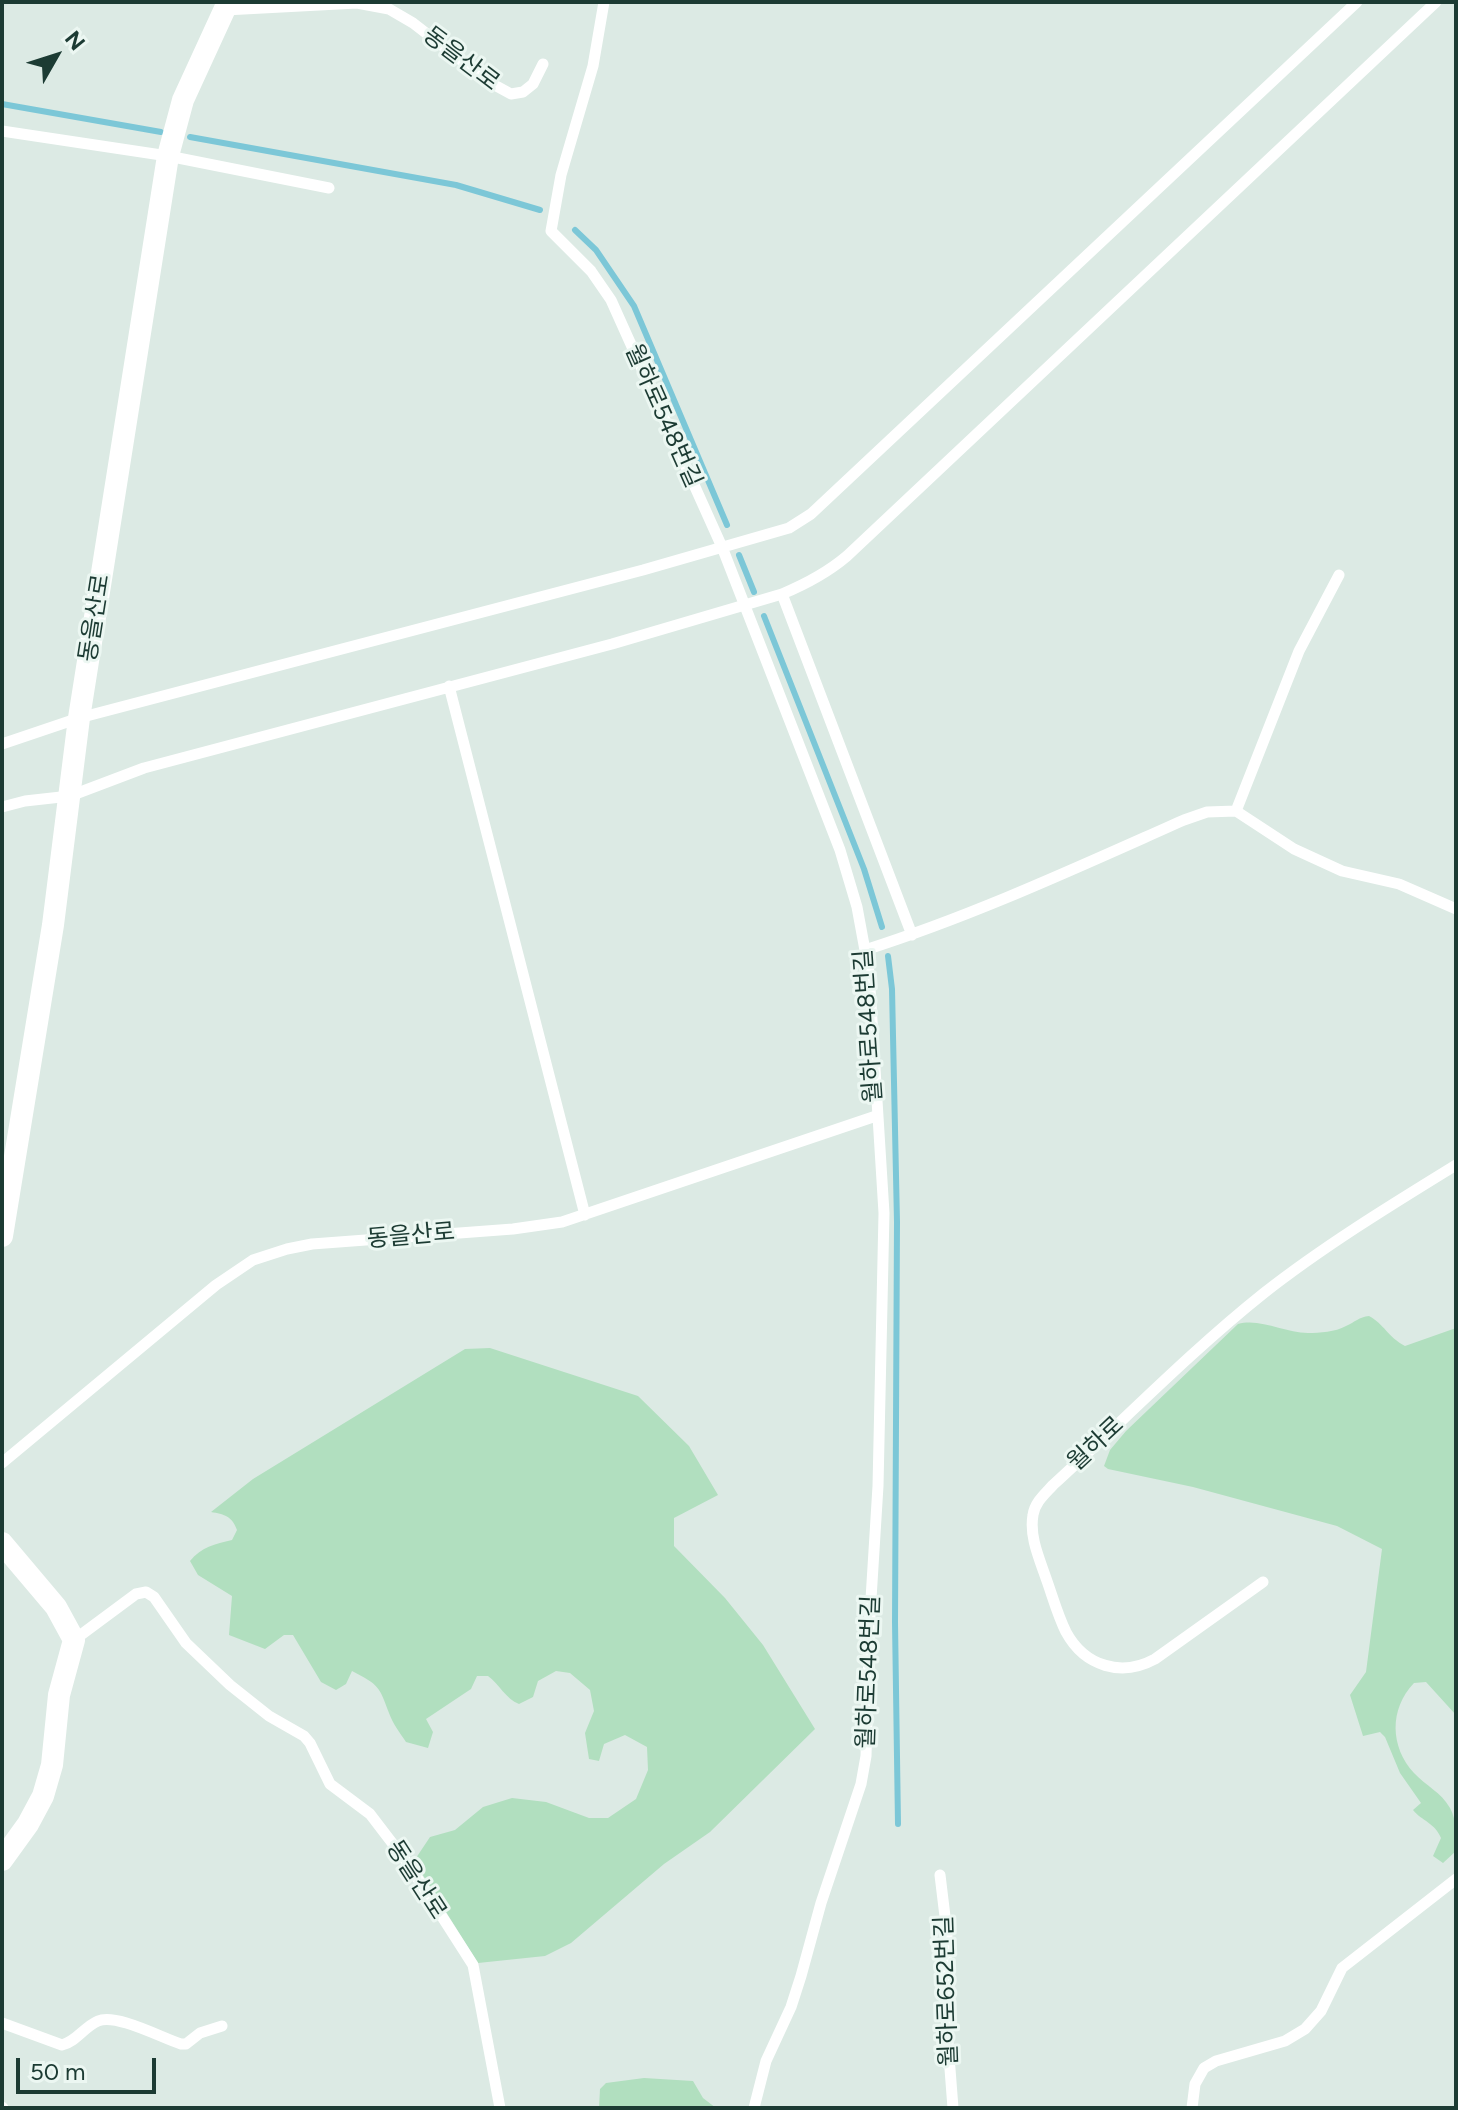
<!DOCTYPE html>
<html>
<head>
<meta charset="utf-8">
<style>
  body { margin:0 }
  #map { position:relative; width:1458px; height:2110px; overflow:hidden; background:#dceae4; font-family:Figtree,sans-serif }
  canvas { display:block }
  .frame { position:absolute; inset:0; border:4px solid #1c3b33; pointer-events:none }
  .north { position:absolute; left:16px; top:16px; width:80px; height:80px; -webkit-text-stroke:6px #ecf7f2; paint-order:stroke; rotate:51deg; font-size:22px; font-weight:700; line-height:32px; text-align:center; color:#1c3b33 }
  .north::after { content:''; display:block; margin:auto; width:28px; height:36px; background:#1c3b33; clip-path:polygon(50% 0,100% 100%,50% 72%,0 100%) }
  .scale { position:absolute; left:16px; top:2058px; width:140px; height:36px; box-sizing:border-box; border:4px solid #1c3b33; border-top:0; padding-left:10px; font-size:24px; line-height:28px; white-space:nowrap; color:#1c3b33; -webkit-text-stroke:6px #ecf7f2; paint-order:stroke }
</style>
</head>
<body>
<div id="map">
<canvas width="1458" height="2110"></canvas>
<div class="frame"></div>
<div class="north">N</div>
<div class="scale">50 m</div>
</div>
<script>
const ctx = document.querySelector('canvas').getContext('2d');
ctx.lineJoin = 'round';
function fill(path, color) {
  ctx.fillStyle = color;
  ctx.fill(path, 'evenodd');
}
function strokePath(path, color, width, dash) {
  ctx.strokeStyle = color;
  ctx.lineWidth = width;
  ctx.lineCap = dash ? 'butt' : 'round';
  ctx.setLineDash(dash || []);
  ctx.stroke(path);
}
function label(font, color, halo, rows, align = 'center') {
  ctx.font = font + ' Figtree,"Noto Sans KR",sans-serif';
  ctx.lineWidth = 6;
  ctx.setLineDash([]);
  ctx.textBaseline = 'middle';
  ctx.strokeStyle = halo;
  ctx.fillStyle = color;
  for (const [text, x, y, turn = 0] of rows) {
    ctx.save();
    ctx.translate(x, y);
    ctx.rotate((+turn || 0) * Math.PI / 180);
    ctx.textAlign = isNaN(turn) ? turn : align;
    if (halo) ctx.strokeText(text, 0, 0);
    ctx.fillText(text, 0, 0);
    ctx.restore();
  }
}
fill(new Path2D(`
  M1369,1316C1384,1324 1388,1337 1405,1346L1456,1328V1715L1426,1682L1414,1683C1389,1709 1390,1747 1414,1773C1426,1786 1441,1792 1450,1808C1457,1820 1456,1838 1456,1851L1443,1863L1433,1856L1441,1838C1435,1823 1422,1821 1413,1810L1421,1803L1400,1773L1385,1737L1380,1732L1363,1736L1350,1695L1366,1672L1382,1549L1337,1526L1193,1487L1108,1469L1104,1466L1110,1450L1126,1431L1238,1324C1261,1318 1284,1333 1308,1333C1320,1333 1335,1332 1346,1326C1355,1322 1359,1317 1369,1316Z
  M490,1348L638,1396L689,1446L718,1495L674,1518V1546L725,1598L763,1645L815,1729L710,1832L664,1864L571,1943L545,1956L478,1963L414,1861L430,1837L455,1830L483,1807L512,1798L546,1802L589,1818H608L636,1799L648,1770L647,1747L625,1735L604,1744L599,1761L589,1759L585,1733L594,1711L590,1690L570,1673L556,1671L538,1681L533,1697L519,1704C506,1699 499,1684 488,1676H477L471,1689L426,1719L433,1732L428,1748L406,1742C400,1733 393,1724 389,1713C379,1686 379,1685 352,1671L346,1684L336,1690L321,1682L293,1635H284L265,1649L229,1635L232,1596L198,1575L190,1561C201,1547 215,1544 232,1540L237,1530C232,1516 224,1514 211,1512L253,1479L465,1349Z
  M644,2078L693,2081L703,2098L716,2108H599L600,2089L606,2083Z`), '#b1dfbf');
strokePath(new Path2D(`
  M2,104L161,132
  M190,137L456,185L540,210
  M575,230L596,250L634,306L727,525
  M739,555L754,592
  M764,616L864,869L882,927
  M888,956L892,989L897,1222L895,1622L898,1824`), '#7cc7d7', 6);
strokePath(new Path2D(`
  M604,2L593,66L561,175L551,231L591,271L611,300L722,547L840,850L857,907L869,972L884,1213L878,1486L870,1615L866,1756L861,1784L821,1903L801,1976L791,2007L766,2061L754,2108
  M225,10L357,3L389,9L413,23L489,82L511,94L523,92L533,84L543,64
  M2,131L168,156L329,188
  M782,594L912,935
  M449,686L585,1215
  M2,744L79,718L643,570L789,528L811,514L1357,2
  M2,807L25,801L70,796L144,768L612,644L782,594C806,584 827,573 847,556L1436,2
  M1236,811L1294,849L1342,871L1399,884L1456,909
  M865,950C975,915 1078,867 1184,820L1207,812L1236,811L1299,651L1339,575
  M2,1463L216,1285L253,1260L287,1249L312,1244L513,1229L562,1222L876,1116
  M1263,1582L1155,1659C1122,1677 1085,1667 1066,1632C1058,1616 1053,1598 1047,1581C1040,1560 1029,1537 1033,1515C1035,1502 1045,1494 1053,1485C1123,1421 1190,1352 1264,1293C1324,1246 1391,1205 1456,1165
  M74,1640L136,1594L146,1592L154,1597L186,1643L230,1685L269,1716L304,1736L310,1743L330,1784L370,1814L409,1865L473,1965L500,2108
  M940,1875L947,1933L945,2004L953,2108
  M2,2023L62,2045C77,2041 84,2027 98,2021C116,2013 162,2038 181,2044H186L200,2033L222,2026
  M2,2107L3,2108
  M1192,2108L1195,2084L1204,2068L1216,2061L1285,2041L1305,2029L1321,2011L1342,1968L1456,1879`), '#fff', 11);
strokePath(new Path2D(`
  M2,1236L53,925L79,718L168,156L183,100L228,2
  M2,1543L56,1607L74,1640L59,1695L52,1765L43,1796L28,1824L2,1860`), '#fff', 22);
label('24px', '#1c3b33', '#ecf7f2', [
  ["동을산로",461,59,37],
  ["월하로548번길",663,416,66],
  ["동을산로",95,618,-81],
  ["월하로548번길",869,1026,-94],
  ["동을산로",411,1236,-5],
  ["월하로",1096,1444,-43],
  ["월하로548번길",869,1672,-88],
  ["동을산로",416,1880,57],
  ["월하로652번길",947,1991,-92]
]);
</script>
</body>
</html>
